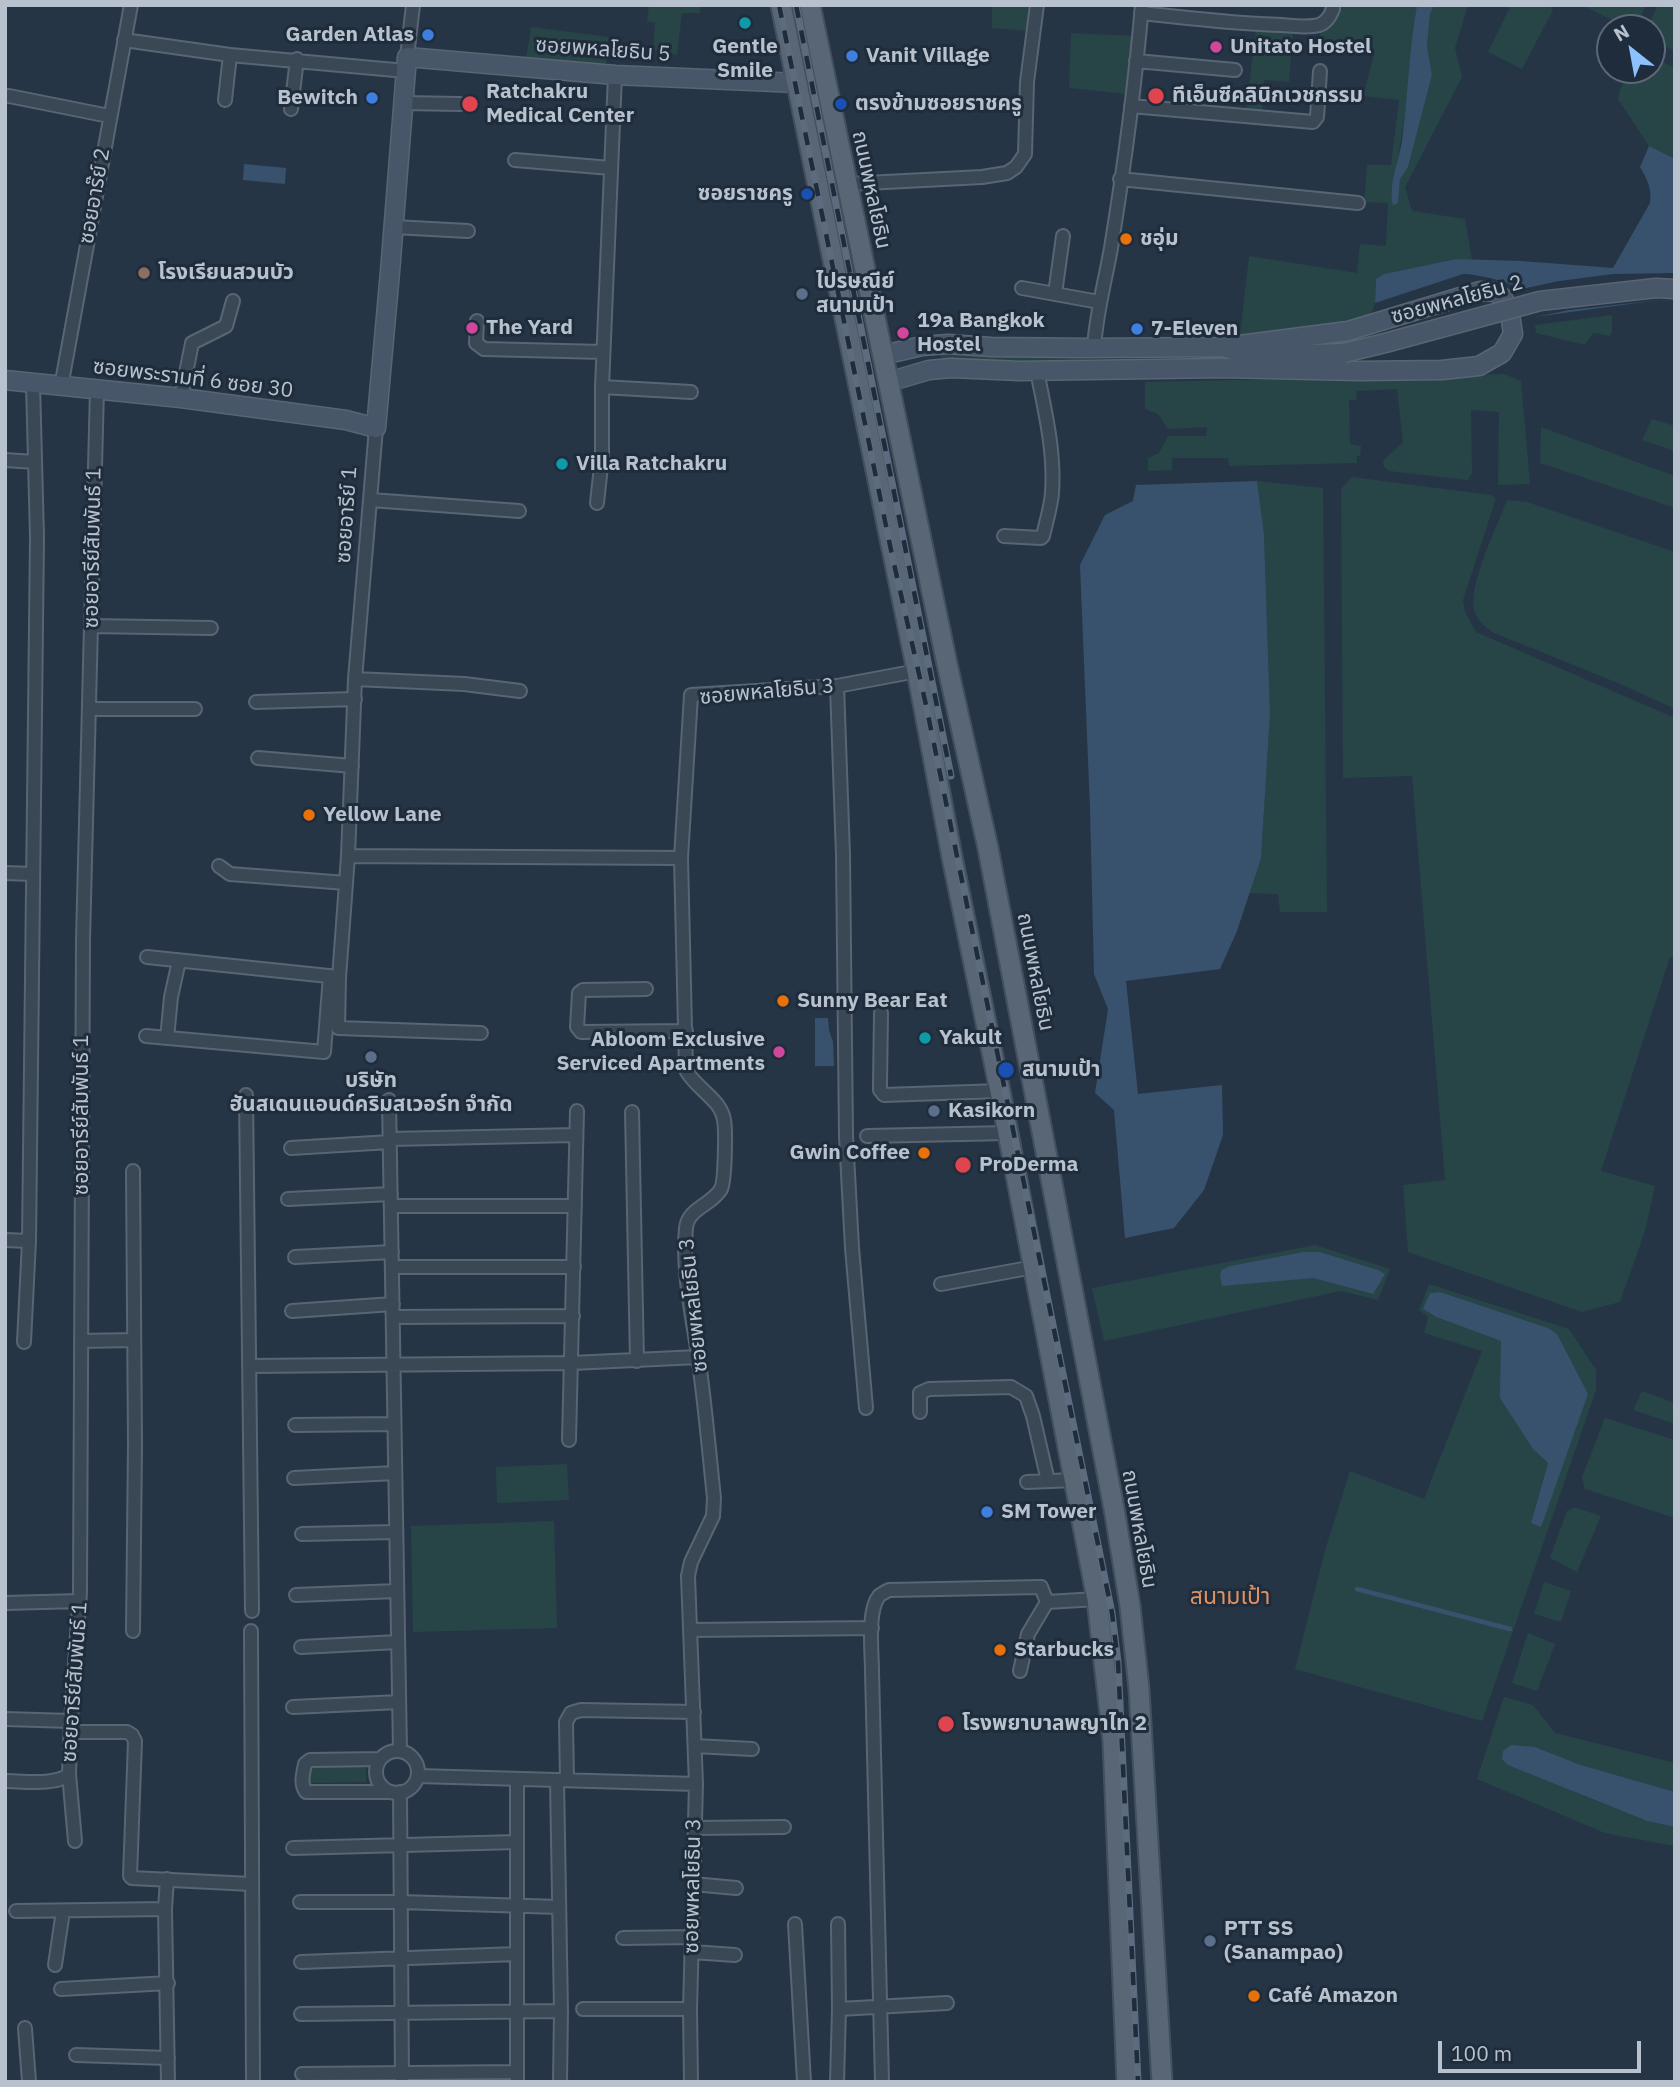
<!DOCTYPE html>
<html>
<head>
<meta charset="utf-8">
<style>
  body { margin:0 }
  #map { position:relative; width:1680px; height:2087px; overflow:hidden; background:#253546; font-family:"IBM Plex Sans",sans-serif }
  canvas { display:block }
  .frame { position:absolute; inset:0; border:7px solid #b8c2ce; pointer-events:none }
  .north { position:absolute; left:1596px; top:14px; width:70px; height:70px; box-sizing:border-box; background:#1f2c3b; border:2px solid #5c6876; border-radius:50%; rotate:329deg; font-size:19px; font-weight:700; line-height:28px; text-align:center; color:#b8c2ce }
  .north::after { content:''; display:block; margin:auto; width:24px; height:32px; background:#8dc0ff; clip-path:polygon(50% 0,100% 100%,50% 72%,0 100%) }
  .scale { position:absolute; left:1438px; top:2041px; width:203px; height:32px; box-sizing:border-box; border:4px solid #b8c2ce; border-top:0; padding-left:9px; font-size:21px; line-height:24px; white-space:nowrap; color:#b8c2ce; -webkit-text-stroke:5px #1f2c3b; paint-order:stroke }
</style>
</head>
<body>
<div id="map">
<canvas width="1680" height="2087"></canvas>
<div class="frame"></div>
<div class="north">N</div>
<div class="scale">100 m</div>
</div>
<script>
const ctx = document.querySelector('canvas').getContext('2d');
ctx.lineJoin = 'round';
function fill(path, color) {
  ctx.fillStyle = color;
  ctx.fill(path, 'evenodd');
}
function strokePath(path, color, width, dash) {
  ctx.strokeStyle = color;
  ctx.lineWidth = width;
  ctx.lineCap = dash ? 'butt' : 'round';
  ctx.setLineDash(dash || []);
  ctx.stroke(path);
}
function label(font, color, halo, rows, align = 'center') {
  ctx.font = font + ' "IBM Plex Sans","Noto Sans Thai",sans-serif';
  ctx.lineWidth = 6;
  ctx.setLineDash([]);
  ctx.textBaseline = 'middle';
  ctx.strokeStyle = halo;
  ctx.fillStyle = color;
  for (const [text, x, y, turn = 0] of rows) {
    ctx.save();
    ctx.translate(x, y);
    ctx.rotate((+turn || 0) * Math.PI / 180);
    ctx.textAlign = isNaN(turn) ? turn : align;
    if (halo) ctx.strokeText(text, 0, 0);
    ctx.fillText(text, 0, 0);
    ctx.restore();
  }
}
fill(new Path2D(`
  M649,5H701L700,13H682L677,55L653,50L655,23L647,21Z
  M992,5H1033L1029,31L992,28Z
  M1324,5H1417C1412,36 1411,67 1407,99C1403,134 1395,167 1392,202L1398,203L1400,179L1408,167L1432,75L1427,46L1430,14L1434,5H1468L1455,48L1462,77L1405,187L1412,211L1465,219L1472,260L1456,259L1384,274L1376,279L1375,303L1370,317L1348,324L1240,336L1249,256L1357,273L1360,244L1386,246L1388,203L1364,202L1367,165H1391L1399,100L1363,96L1375,51L1319,42Z
  M1511,5H1550L1553,10L1522,69L1488,52Z
  M1581,5H1646L1636,28H1629Z
  M1658,5H1675V51L1652,40V28H1647Z
  M531,27L609,37L606,64L526,59Z
  M1256,28L1293,30L1289,82L1264,80L1262,114L1246,113Z
  M1071,33L1135,36L1127,94L1069,88Z
  M1652,57L1675,68V159L1649,146L1618,99L1620,89L1631,70H1652Z
  M1612,315V332L1610,336L1593,333L1585,345L1536,333L1535,325Z
  M946,351L1083,357V365L992,362L941,358L940,353Z
  M1504,374L1521,381L1530,484L1498,485L1499,412L1471,410L1472,473L1468,480L1389,471L1384,467L1383,461L1403,442L1397,389L1357,391L1356,400H1349L1350,444L1361,446L1360,456H1357V463L1229,466L1228,458H1172V470L1148,471V458L1159,453L1168,436H1206L1207,427L1168,429L1158,414L1145,409V382Z
  M1652,419L1675,426V451L1642,440Z
  M1541,427L1675,476V508L1540,463Z
  M1352,477L1491,495L1496,498L1463,600L1465,612L1476,632L1675,718V958L1670,957L1601,1171L1655,1186L1645,1231L1620,1302L1582,1312L1408,1252L1403,1185L1445,1180L1412,776L1343,778L1341,489Z
  M1257,481L1323,488L1327,912H1280L1278,894L1247,893L1261,858L1270,714L1264,534Z
  M1507,500L1527,502L1675,552V709L1618,683L1494,633C1484,626 1477,621 1474,609C1468,586 1498,524 1507,500Z
  M1315,1245L1390,1269L1378,1300L1341,1291L1104,1341L1092,1288ZM1303,1252H1320L1378,1270L1384,1274L1372,1294L1313,1278L1230,1266Z
  M1429,1284L1569,1329L1596,1370V1390L1482,1721L1295,1669L1326,1547L1350,1471L1424,1499L1482,1351L1424,1333L1428,1317L1419,1310ZM1440,1292L1548,1328L1587,1394L1531,1523L1548,1463L1533,1449L1501,1398V1341L1436,1317L1424,1310L1430,1293Z
  M1642,1391L1675,1403V1424L1633,1410Z
  M1605,1418L1675,1440V1518L1585,1489L1582,1477Z
  M567,1464L569,1500L497,1503L496,1467Z
  M1574,1507L1601,1516L1577,1572L1550,1558L1567,1511Z
  M554,1521L557,1628L413,1632L411,1526Z
  M1544,1582L1571,1591L1561,1622L1534,1614Z
  M1528,1633L1555,1644L1537,1691L1512,1683Z
  M1504,1697L1533,1705L1555,1733L1675,1763V1792L1581,1765L1535,1747L1574,1792L1647,1821L1675,1827V1846L1605,1833L1477,1779Z
  M366,1761V1782L302,1783V1763Z`), '#274547');
fill(new Path2D(`
  M1417,5H1434L1430,14L1427,46L1432,75L1408,167L1400,179L1398,203L1393,205C1388,184 1399,161 1402,141C1408,96 1409,50 1417,5Z
  M1649,146L1675,159V301L1659,300L1534,317C1531,308 1529,298 1522,291C1514,282 1476,274 1463,274L1375,303L1376,279L1384,274L1456,259L1521,261L1613,268L1650,203C1652,188 1647,179 1640,167Z
  M244,164L286,168L285,184L243,180Z
  M1257,481L1264,534L1270,714L1261,858L1237,931L1220,969L1126,981L1138,1094L1222,1085L1223,1135L1204,1190L1174,1228L1125,1238L1114,1110L1095,1093L1108,1009L1094,974L1090,808L1080,565L1105,515L1133,501L1136,485Z
  M815,1018H828L829,1030L833,1042L834,1066H815Z
  M1303,1252H1320L1378,1270L1385,1274L1373,1294L1313,1278L1222,1286L1220,1274L1222,1270L1230,1266Z
  M1440,1292L1548,1328L1557,1334L1588,1394L1541,1527L1531,1523L1548,1463L1533,1449L1500,1398L1501,1341L1436,1317L1423,1309L1430,1293Z
  M1511,1745L1535,1747L1581,1765L1675,1792V1827L1647,1821L1508,1765L1502,1759L1503,1751Z`), '#38526e');
fill(new Path2D(`
  M1675,273V301L1659,300L1569,310L1530,318L1524,298L1517,290L1559,281L1613,274Z`), '#253546');
strokePath(new Path2D(`
  M1357,1589L1510,1629`), '#38526e', 4.5);
const street = new Path2D(`
  M1141,13C1188,18 1235,24 1282,25C1293,26 1308,28 1319,25C1327,22 1330,16 1333,9
  M124,40L230,55L406,71
  M407,57L413,5
  M1136,61L1235,70
  M9,96L109,116
  M225,100L230,55
  M403,103L460,104
  M1131,106L1313,122L1317,117L1320,71
  M291,109L297,59
  M515,160L611,168
  M1120,179L1358,203
  M847,184L982,177L1007,173L1016,167L1025,154L1027,82L1037,5
  M394,227L468,231
  M1022,288L1099,302
  M1055,294L1063,236
  M477,321L476,343L484,349L603,352
  M1094,348C1096,314 1105,282 1111,248C1124,168 1135,86 1142,5
  M61,387L131,5
  M602,387L691,392
  M181,398L192,343L226,326L233,301
  M376,428L355,679L348,856L339,978L338,1028L481,1033
  M5,460L35,462
  M371,500L519,511
  M597,503L602,457V387L615,75
  M1004,536L1041,538L1043,536C1046,522 1051,507 1052,493C1055,452 1045,411 1037,371
  M91,626L211,628
  M355,679L464,684L520,691
  M837,686L843,855L846,1136L852,1248L866,1408
  M256,702L355,699
  M89,709H195
  M258,758L352,766
  M348,856L681,858
  M219,866L230,874L346,883
  M5,873L33,874
  M147,957L338,977
  M646,989L583,990L579,993L577,1027L581,1032L686,1031
  M881,1013L880,1085V1090L884,1095L1000,1091
  M146,1036L324,1052L330,976
  M167,1038L171,997L179,961
  M246,1095L252,1611
  M389,1100L400,1751
  M632,1112L637,1361
  M867,1136L1008,1133
  M390,1139L576,1135
  M291,1148L390,1142
  M288,1199L391,1194
  M391,1206H575
  M5,1240L29,1241
  M295,1257L392,1252
  M392,1267H574
  M941,1284L1034,1267
  M292,1311L393,1304
  M393,1317L573,1316
  M81,1341L133,1340
  M24,1342L29,1241L37,537L33,383
  M249,1366L572,1363L698,1357
  M920,1412V1393L929,1389L1011,1387L1026,1396L1033,1416L1048,1481
  M295,1425L394,1424
  M569,1440L577,1111
  M294,1478L395,1473
  M1027,1482L1074,1480
  M302,1534L396,1532
  M296,1595L397,1591
  M5,1603L80,1601
  M691,1630L872,1628
  M133,1631L135,1445L133,1171
  M251,1631L253,2082
  M301,1647L398,1642
  M1020,1671L1028,1634L1047,1602L1097,1599
  M293,1707L399,1702
  M5,1719L71,1721
  M71,1732H127L132,1735L135,1741L130,1876L132,1878L251,1884
  M695,1746L752,1749
  M376 1772a21 21 0 1 1 42 0a21 21 0 1 1-42 0Z
  M380,1759L310,1760L305,1764C303,1774 300,1784 306,1792H392
  M69,1774L75,1841
  M418,1776L696,1784
  M517,1779V2082
  M557,1780L561,2011L560,2082
  M567,1780L566,1722L571,1713L581,1710L694,1712
  M5,1781C22,1781 57,1786 69,1774L71,1721L80,1592L83,940L97,389
  M400,1792L402,2082
  M695,1828L784,1827
  M293,1848L517,1842
  M167,1879L165,1909L168,2082
  M693,1884L736,1888
  M300,1902H401L559,1907
  M16,1911L165,1909
  M795,1924L804,2082
  M623,1938L692,1937
  M692,1952L735,1955
  M301,1962L517,1954
  M55,1965L63,1911
  M61,1989L168,1983
  M583,2009H690
  M839,2009L947,2003
  M301,2014L561,2011
  M25,2028L29,2082
  M76,2055L168,2058
  M302,2074L517,2072
  M691,2082L690,2009L696,1784L688,1576L691,1562L713,1516L714,1498C709,1451 705,1403 698,1355C692,1313 682,1270 686,1228C688,1208 712,1205 721,1189C725,1182 726,1130 724,1120C721,1099 695,1088 686,1070L681,858L691,695L837,686L917,671
  M837,2082L839,2009L838,1924
  M882,2082L872,1671C872,1652 867,1611 879,1596C881,1594 887,1591 889,1590L1041,1587L1047,1602`);
const secondary = new Path2D(`
  M883,355L922,346L948,344L991,347L1089,348L1224,347L1251,356L1344,353
  M5,380L181,398L346,420L376,428L390,272L407,57L615,75L797,83
  M888,382L929,370L951,368L1020,371L1223,368L1359,371L1442,370L1479,366L1502,353L1513,334L1510,314L1503,298L1496,292L1480,291L1348,331L1224,347`);
const primary = new Path2D(`
  M781,5L917,671L952,857L1000,1091L1097,1599L1113,1741L1127,2082
  M810,5L947,664L988,848L1115,1514L1130,1606L1139,1689L1162,2082`);
strokePath(street, '#596572', 16);
strokePath(secondary, '#596572', 21);
strokePath(primary, '#44505e', 23);
strokePath(street, '#3a4755', 12);
strokePath(secondary, '#485669', 18);
strokePath(primary, '#586675', 19);
const rail = new Path2D(`
  M779,5L892,555L926,705L1112,1613L1118,1662L1138,2082
  M796,5L951,776`);
strokePath(rail, '#5c6b7d', 7);
strokePath(rail, '#1f2c3b', 4.5, [13]);
const secondaryBridge = new Path2D(`
  M1344,353L1385,343L1540,301L1656,288L1675,289`);
strokePath(secondaryBridge, '#596572', 21, []);
strokePath(secondaryBridge, '#485669', 18);
for (const [x, y, r, color] of [
  [745,23,7,"#0f9aa8"],
  [428,35,7,"#3f7fe0"],
  [1216,47,7,"#d1479c"],
  [852,56,7,"#3f7fe0"],
  [1156,96,9,"#e0444e"],
  [372,98,7,"#3f7fe0"],
  [470,104,9,"#e0444e"],
  [841,104,7,"#1a4fb4"],
  [807,194,7,"#1a4fb4"],
  [1126,239,7,"#e8710a"],
  [144,273,7,"#8d6e63"],
  [802,294,7,"#5c6f8a"],
  [472,328,7,"#d1479c"],
  [1137,329,7,"#3f7fe0"],
  [903,333,7,"#d1479c"],
  [562,464,7,"#0f9aa8"],
  [309,815,7,"#e8710a"],
  [783,1001,7,"#e8710a"],
  [925,1038,7,"#0f9aa8"],
  [779,1052,7,"#d1479c"],
  [371,1057,7,"#5c6f8a"],
  [1006,1070,9,"#1a4fb4"],
  [934,1111,7,"#5c6f8a"],
  [924,1153,7,"#e8710a"],
  [963,1165,9,"#e0444e"],
  [987,1512,7,"#3f7fe0"],
  [1000,1650,7,"#e8710a"],
  [946,1724,9,"#e0444e"],
  [1210,1941,7,"#5c6f8a"],
  [1254,1996,7,"#e8710a"]
]) {
  const dot = new Path2D();
  dot.arc(x, y, r, 0, 2 * Math.PI);
  ctx.fillStyle = color;
  ctx.fill(dot);
  strokePath(dot, '#1f2c3b', 2.5);
}
label('bold 21px', '#b8c2ce', '#1f2c3b', [
  ["Garden Atlas",414,35,"right"],
  ["Gentle",745,47,"center"],
  ["Smile",745,71,"center"],
  ["Unitato Hostel",1230,47],
  ["Vanit Village",866,56],
  ["Ratchakru",486,92],
  ["Medical Center",486,116],
  ["ทีเอ็นซีคลินิกเวชกรรม",1172,96],
  ["Bewitch",358,98,"right"],
  ["ตรงข้ามซอยราชครู",855,104],
  ["ซอยราชครู",793,194,"right"],
  ["ชอุ่ม",1140,239],
  ["โรงเรียนสวนบัว",158,273],
  ["ไปรษณีย์",816,282],
  ["สนามเป้า",816,306],
  ["19a Bangkok",917,321],
  ["Hostel",917,345],
  ["The Yard",486,328],
  ["7-Eleven",1151,329],
  ["Villa Ratchakru",576,464],
  ["Yellow Lane",323,815],
  ["Sunny Bear Eat",797,1001],
  ["Yakult",939,1038],
  ["Abloom Exclusive",765,1040,"right"],
  ["Serviced Apartments",765,1064,"right"],
  ["สนามเป้า",1022,1070],
  ["บริษัท",371,1081,"center"],
  ["ฮันสเดนแอนด์คริมสเวอร์ท จำกัด",371,1105,"center"],
  ["Kasikorn",948,1111],
  ["Gwin Coffee",910,1153,"right"],
  ["ProDerma",979,1165],
  ["SM Tower",1001,1512],
  ["Starbucks",1014,1650],
  ["โรงพยาบาลพญาไท 2",962,1724],
  ["PTT SS",1224,1929],
  ["(Sanampao)",1224,1953],
  ["Café Amazon",1268,1996]
], 'left');
label('21px', '#b8c2ce', '#1f2c3b', [
  ["ซอยพหลโยธิน 5",603,50,4],
  ["ถนนพหลโยธิน",871,190,78],
  ["ซอยอาร๊ย์ 2",95,196,-80],
  ["ซอยพหลโยธิน 2",1457,300,-15],
  ["ซอยพระรามที่ 6 ซอย 30",193,379,7],
  ["ซอยอารีย์ 1",347,515,-86],
  ["ซอยอารีย์สัมพันธ์ 1",93,548,-89],
  ["ซอยพหลโยธิน 3",767,692,-5],
  ["ถนนพหลโยธิน",1035,972,79],
  ["ซอยอารีย์สัมพันธ์ 1",82,1115,-90],
  ["ซอยพหลโยธิน 3",694,1305,-96],
  ["ถนนพหลโยธิน",1139,1529,80],
  ["ซอยอารีย์สัมพันธ์ 1",75,1682,-86],
  ["ซอยพหลโยธิน 3",693,1886,-89]
]);
label('23px', '#df9162', '#1f2c3b', [
  ["สนามเป้า",1230,1597]
]);
</script>
</body>
</html>
